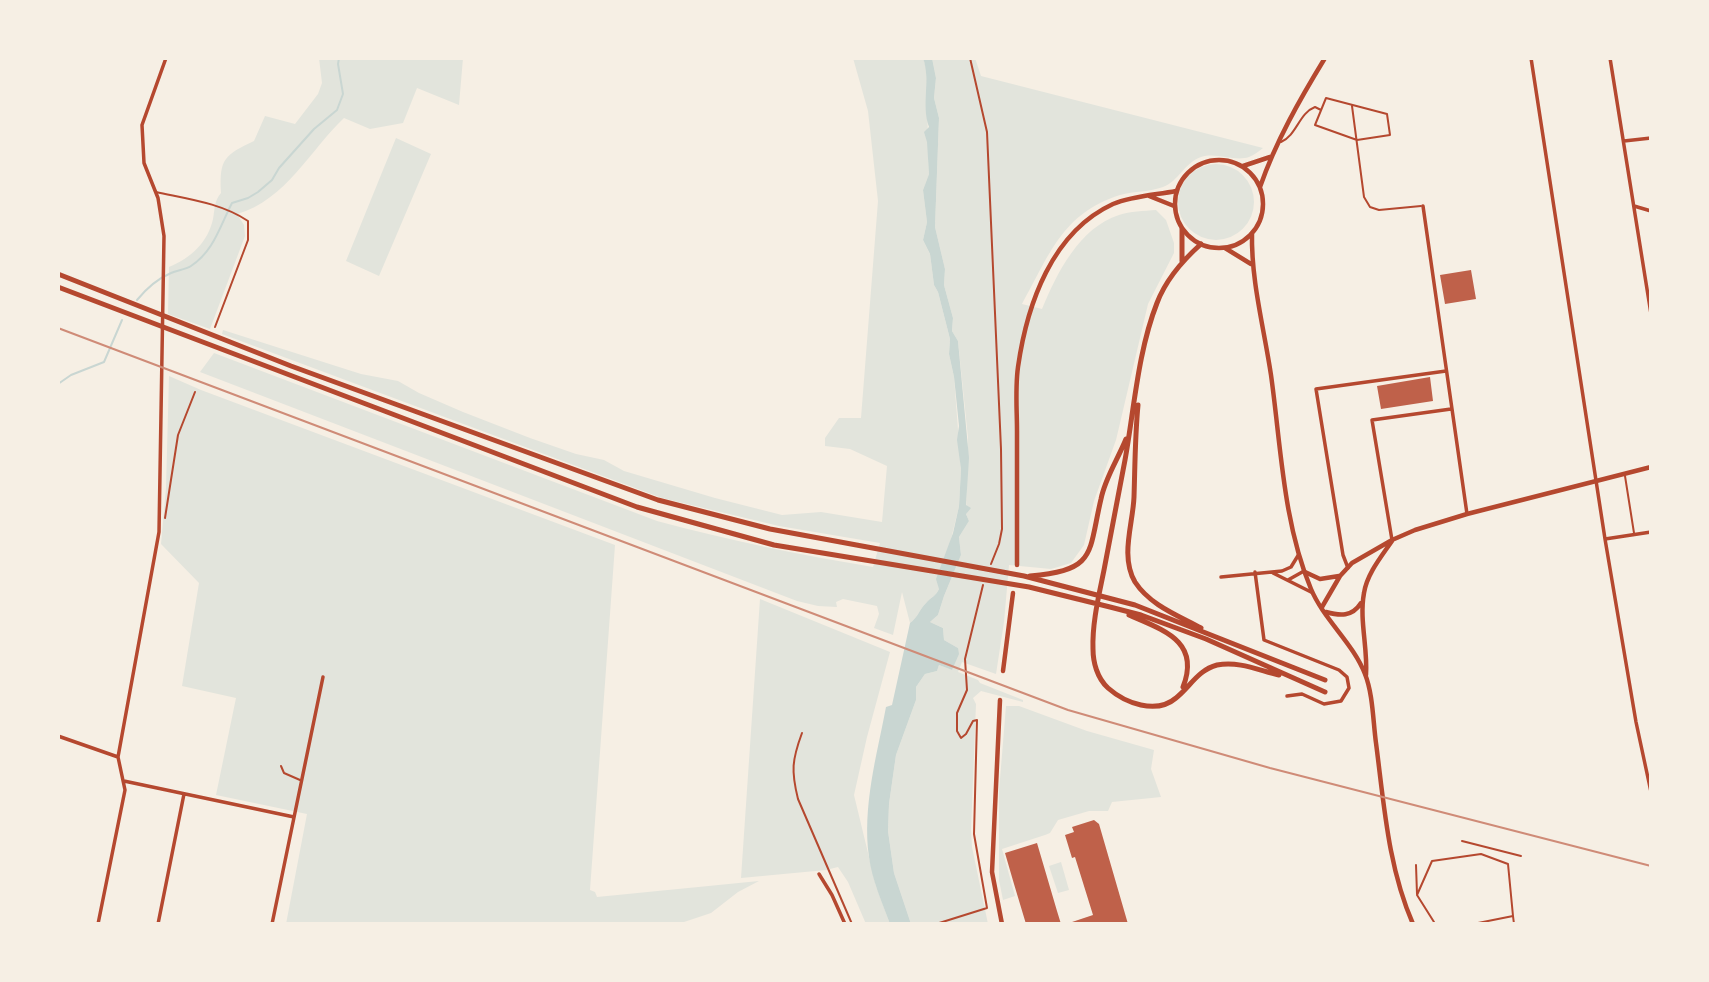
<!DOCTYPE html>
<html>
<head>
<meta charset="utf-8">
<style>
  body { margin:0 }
  #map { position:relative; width:1709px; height:982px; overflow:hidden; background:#f6efe4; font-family:Helvetica,sans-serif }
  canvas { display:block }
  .frame { position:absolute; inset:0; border:60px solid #f6efe4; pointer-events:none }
</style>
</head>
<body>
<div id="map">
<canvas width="1709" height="982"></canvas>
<div class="frame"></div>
</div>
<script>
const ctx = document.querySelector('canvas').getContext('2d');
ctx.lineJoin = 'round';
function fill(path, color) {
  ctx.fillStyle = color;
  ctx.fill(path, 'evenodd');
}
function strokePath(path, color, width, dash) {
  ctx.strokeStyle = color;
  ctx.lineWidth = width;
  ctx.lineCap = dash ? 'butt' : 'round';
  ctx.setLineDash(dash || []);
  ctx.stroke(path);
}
fill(new Path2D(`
  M319,58H463L459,105L417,88L403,123L370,129L344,118C310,150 286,200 237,214L244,225L245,236L210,329L168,314L169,267C191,258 208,242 213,219C215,209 214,201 221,193C219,158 225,155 254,141L265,116L295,124L318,94L322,83Z
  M853,58H923L926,67L929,174L923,190L927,222L923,240L930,254L934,285L938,292L950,339L949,354L954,377L961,469L959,506L939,589C936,596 931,597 926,603C919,610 918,617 910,623L902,592L893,635L874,628L879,614L877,606L843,599L836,602L837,607L818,606L797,601L200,372L214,353L657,521C728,540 800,555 873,567L880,543L779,526L662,498L222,334L223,330L361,374L398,381L419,393L463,412L530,438L576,454L604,460L624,471L715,498L782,515L821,512L882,522L887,466L850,449L825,446V438L839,418H861L878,201L868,111Z
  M932,58H975L981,76L1263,148C1259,151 1254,155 1249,157C1234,162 1217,152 1201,157C1184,163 1179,181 1163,187C1150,192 1134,191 1120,195C1062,213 1049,256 1022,304L1042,309C1057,273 1079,228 1119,215C1130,211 1144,211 1156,210L1166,220L1174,243V253L1148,304L1116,440L1094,501L1084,545L1071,563L1051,569L1009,565L1004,622L996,674L962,662L958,672L978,680L980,683L1023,700V702L981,691L973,698L976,704L971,830L972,847L988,924H911L894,873L888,831L889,804L896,755L916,700V687L925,674L937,671L939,665L952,670L958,648L944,640L943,628L930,622L938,615L944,596L961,555L959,537L969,521L966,514L968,438L958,341L952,331L953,318L944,285L945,269L935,227L939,118L934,98L936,78Z
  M396,138L431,154L379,276L346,261Z
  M1178 202a38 38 0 1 1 76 0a38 38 0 1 1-76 0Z
  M169,376L201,390L615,545L590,890L595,892L597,897L759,881L738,892L711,913L678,924H286L307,814L216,795L236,698L182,686L199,583L161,544L166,488Z
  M760,599L890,652L867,737L854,795L876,886L890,924H866L848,882L838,867L826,870L741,878Z
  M1006,706H1019L1087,731L1154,750L1151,769L1161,797L1112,802L1108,811H1089L1058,820L1050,833L1045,835L1002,849L1015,896L1003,900L999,880V791Z
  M1061,862L1069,890L1058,893L1049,866Z`), '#e2e4dc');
fill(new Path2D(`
  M923,58H932L936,78L934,98L939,118L935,227L945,269L944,285L953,318L952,331L958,341L969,458L966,505L971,508L966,514L969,521L959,537L961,555L944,596L938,615L930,622L943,628L944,640L958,648L959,654L952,670L939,665L937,671L925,674L916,687V700L896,755L889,804L888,831L894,873L911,924H890C882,902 872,880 869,857C862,807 877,755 886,707L892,705L910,623C918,617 919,610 926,603C931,597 936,596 939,589L936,579L953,533L959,506L961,469L957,440L959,426L954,377L949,354L950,339L938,292L934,285L930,254L923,240L927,222L923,190L929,174L927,142L924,132L929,127C921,105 931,80 923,58Z`), '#c9d6d2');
strokePath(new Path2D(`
  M137,300C146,289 157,279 171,273C177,270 185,270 191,266C214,251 220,226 232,203L248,198L258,192L272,180L279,168L314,129L337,110L343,94L338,64L339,58
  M58,384L71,375L104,362L122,320`), '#c9d6d2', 2);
fill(new Path2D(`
  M1471,270L1476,299L1445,304L1440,275Z
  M1430,377L1433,401L1381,409L1377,386Z
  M1094,820L1099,824L1128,924H1066L1093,915L1075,857L1072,858L1065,835L1074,832L1072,827Z
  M1037,843L1057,911L1061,924H1026L1014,884L1005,853Z`), '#bf614a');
strokePath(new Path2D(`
  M970,58L987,132L1001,449L1002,529L999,544L991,564
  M165,518L178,435L195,392
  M977,720L973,721L966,734L961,738L957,731V713L967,690L965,659L983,585
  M802,733C792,760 791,771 798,799L852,924
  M936,924L987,908L974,834L977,720`), '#b5482f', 2);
strokePath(new Path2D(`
  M1326,98L1387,114L1390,135L1357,140L1315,125Z
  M1352,106L1364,197L1370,207L1379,210L1421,206
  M1281,142C1297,135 1299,113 1315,107L1321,110
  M156,192C188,199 221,203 248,221V240L215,327
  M1625,476L1634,533
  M281,766L284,773L300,780
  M1462,841L1521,856
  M1416,865L1417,894
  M1513,916L1514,924
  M1433,924L1434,922L1417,895L1432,861L1481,854L1508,864L1513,916L1473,924`), '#b5482f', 2);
strokePath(new Path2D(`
  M1531,58L1605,539L1636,722L1651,792
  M1610,58L1651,314
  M1624,141L1651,138
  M1423,206L1467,514
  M1634,206L1651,211
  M1605,539L1651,532
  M1392,540L1372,420L1451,409
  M1348,568L1343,555L1316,389L1446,371
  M1255,572L1264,640L1339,670L1347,677L1349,688L1341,701L1324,704L1302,694L1287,696
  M1273,573L1311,592
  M1221,577L1282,571L1291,567L1299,554
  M1288,580L1304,571
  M58,736L118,757
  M124,781L294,817
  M819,874L832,895L845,924
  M98,924L125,790L118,757L159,532L164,236L158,198L144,163L142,125L166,58
  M158,924L184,794
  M272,924L323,677`), '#b5482f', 3.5);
strokePath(new Path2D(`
  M1149,196L1174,206
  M1017,565C1017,520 1017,476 1017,431C1017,410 1015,388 1018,367C1027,304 1052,232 1113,204C1133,196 1155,195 1176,191
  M1305,572L1320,579L1339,576
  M1322,607L1340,576L1352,563L1392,540L1415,530L1467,514L1651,467
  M1326,612C1340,616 1352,617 1361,603
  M1003,671L1013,593
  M1366,675C1368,648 1359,620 1364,593C1367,574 1381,557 1392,541
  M1000,700L992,872L1002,924`), '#b5482f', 4.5);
strokePath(new Path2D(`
  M1175 204a44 44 0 1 1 88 0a44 44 0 1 1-88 0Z
  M1243,166L1270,157
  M1260,187C1276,141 1300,99 1325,58
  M1252,233C1251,281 1264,328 1271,375C1281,446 1283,522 1311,589C1324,620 1353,643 1365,674C1373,694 1373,721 1376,743C1384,804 1388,867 1413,924
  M1225,248L1251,264`), '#b5482f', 4.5);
strokePath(new Path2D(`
  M1201,244C1182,261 1166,279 1157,303C1138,351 1134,410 1125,460C1118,496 1111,533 1104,570C1099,595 1092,623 1093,649C1093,662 1097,678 1108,688C1125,703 1156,715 1176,698C1190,687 1198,670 1217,665C1239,661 1258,670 1279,675
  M1182,261V229
  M58,274L291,366L658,500L770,529L1024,576L1135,605L1325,680
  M58,287L637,507L774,545L1029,587L1110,607L1141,615L1206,639L1325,692
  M1138,405C1135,436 1135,466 1134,497C1133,524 1120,556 1135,582C1150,605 1177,615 1201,628
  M1030,576C1097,570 1088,554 1101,499C1105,478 1118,459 1126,439
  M1129,615C1163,630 1201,641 1183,687`), '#b5482f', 5);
strokePath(new Path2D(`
  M58,328L1068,710L1270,768L1651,866`), '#cf8b77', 2);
</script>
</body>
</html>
